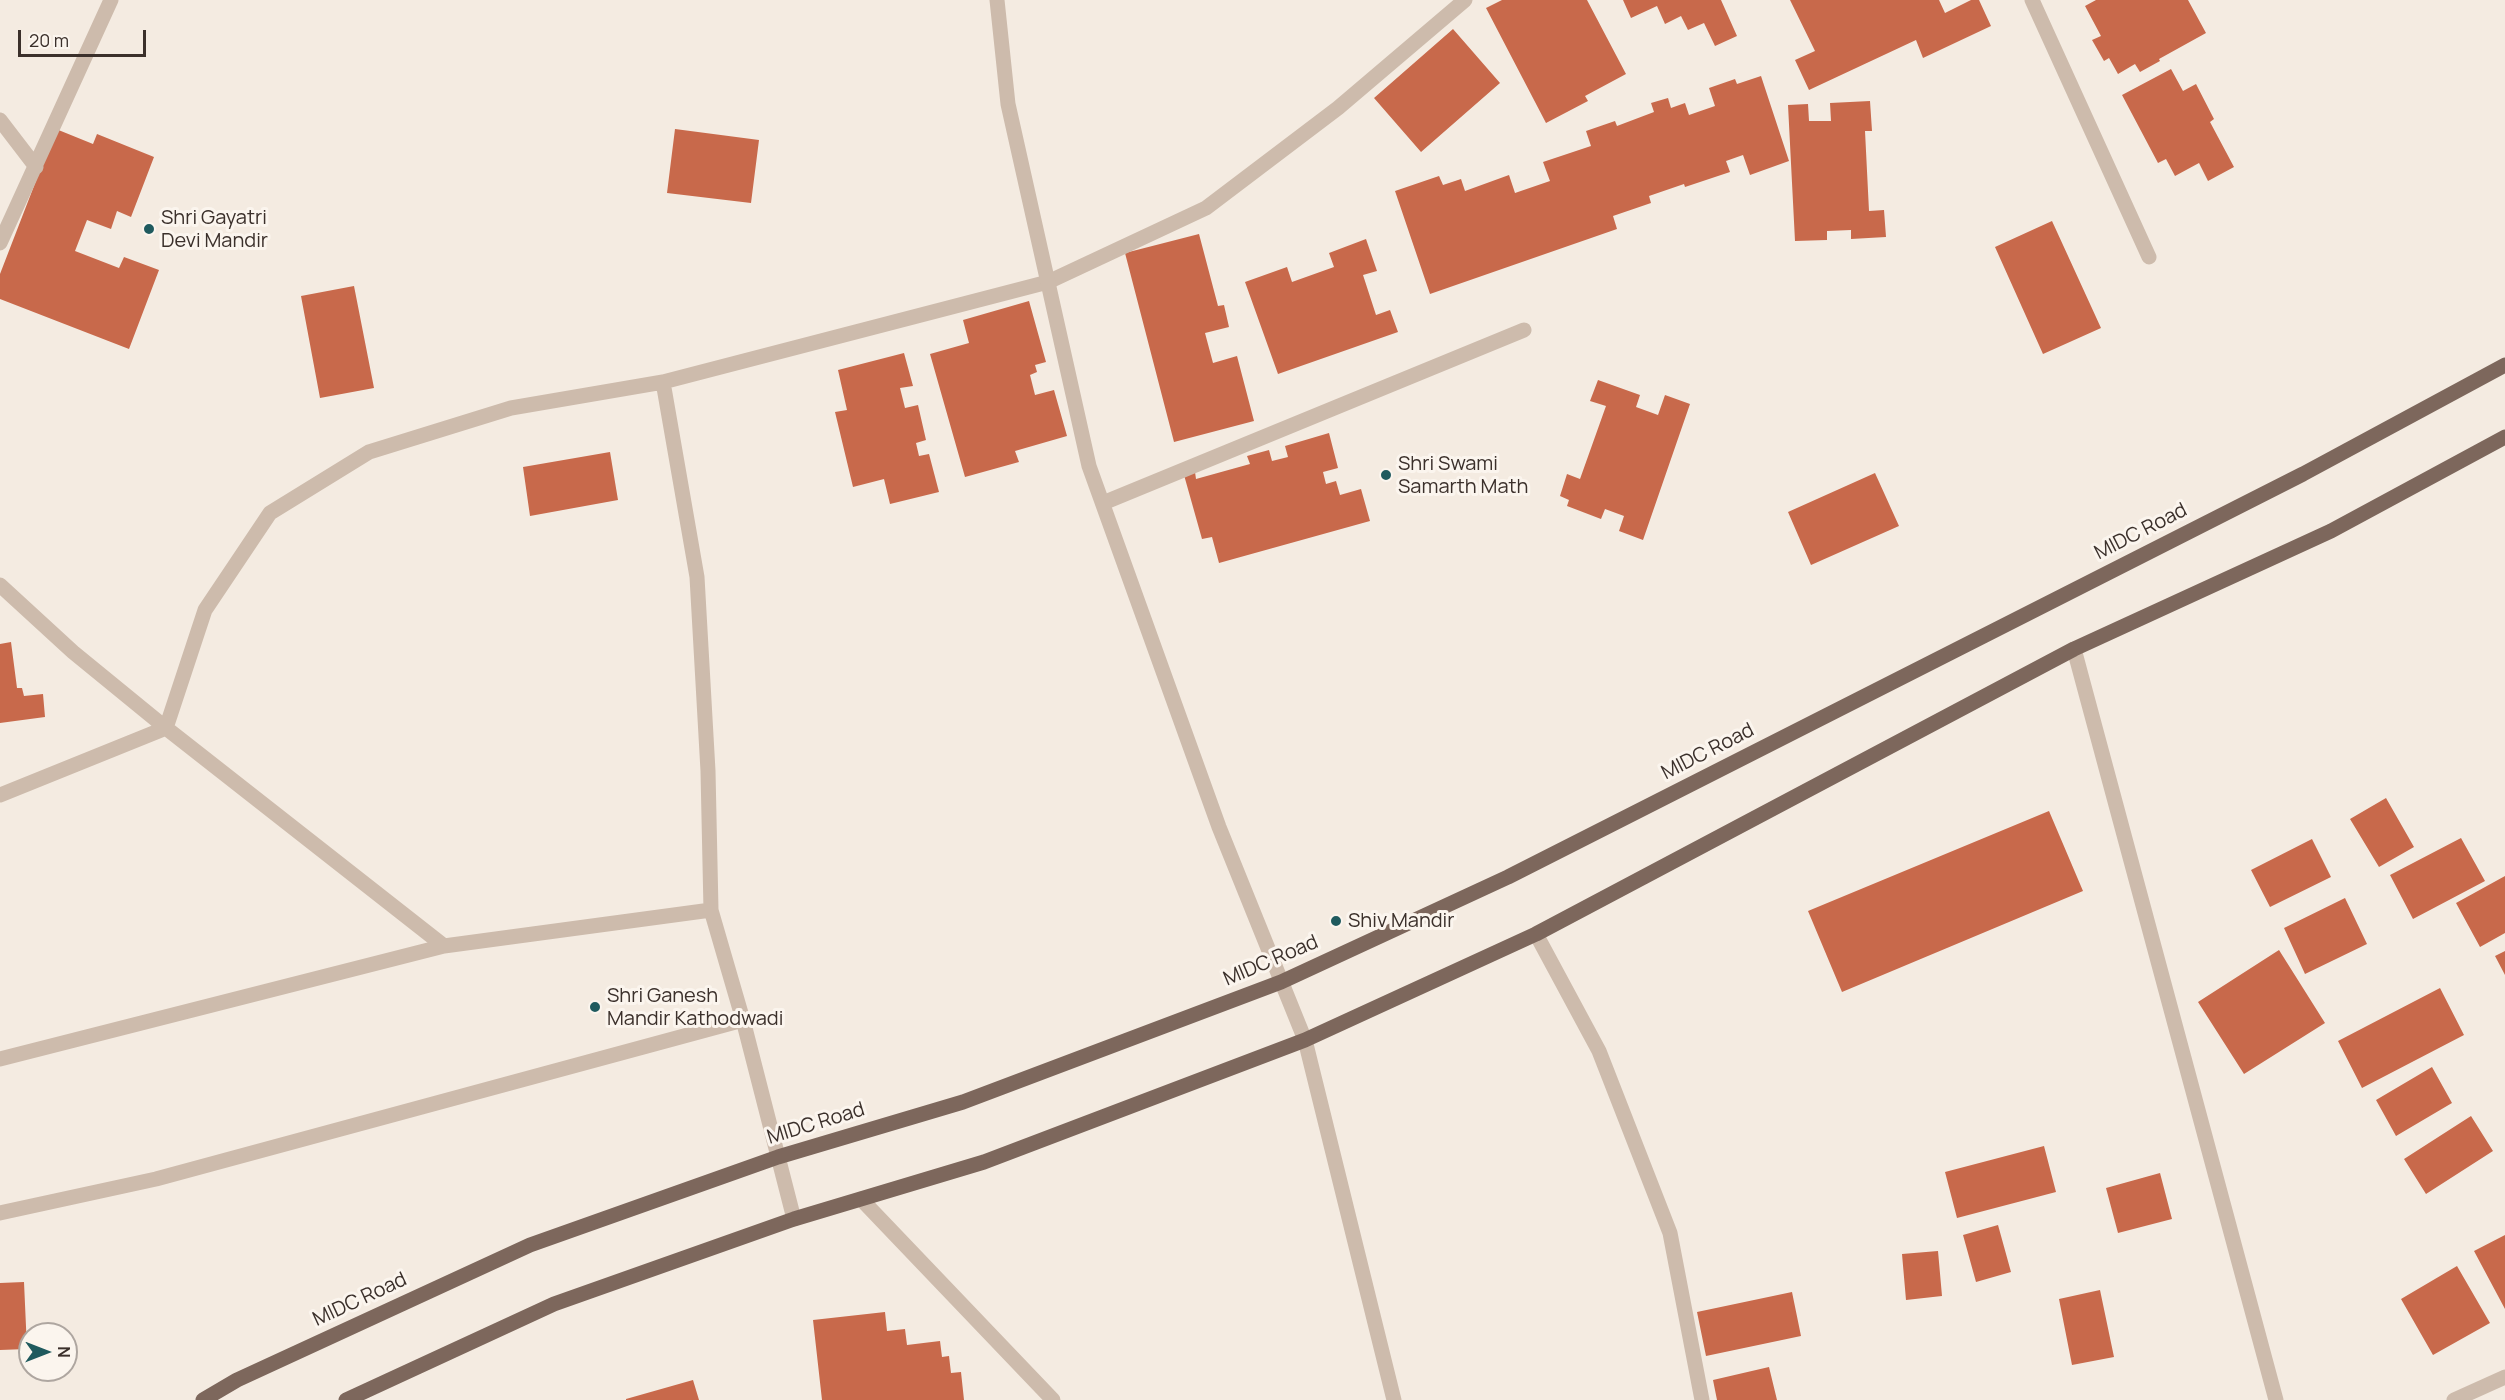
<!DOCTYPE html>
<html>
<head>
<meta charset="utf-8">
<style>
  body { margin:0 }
  #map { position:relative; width:2505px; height:1400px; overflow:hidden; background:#f4ebe1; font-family:Manrope,sans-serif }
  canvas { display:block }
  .north { position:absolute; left:18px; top:1322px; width:60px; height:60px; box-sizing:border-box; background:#fbf5ee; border:2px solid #aea6a0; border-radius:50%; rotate:90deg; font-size:16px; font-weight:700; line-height:24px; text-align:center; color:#3b302b }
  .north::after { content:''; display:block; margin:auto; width:21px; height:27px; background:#1f5a5e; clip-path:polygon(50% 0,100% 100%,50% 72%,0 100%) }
  .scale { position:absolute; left:18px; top:30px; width:128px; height:27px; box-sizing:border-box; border:3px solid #3b302b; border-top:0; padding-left:8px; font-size:18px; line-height:21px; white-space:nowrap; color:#3b302b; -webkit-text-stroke:4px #fbf5ee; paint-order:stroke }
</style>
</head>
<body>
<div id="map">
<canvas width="2505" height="1400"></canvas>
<div class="north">N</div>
<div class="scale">20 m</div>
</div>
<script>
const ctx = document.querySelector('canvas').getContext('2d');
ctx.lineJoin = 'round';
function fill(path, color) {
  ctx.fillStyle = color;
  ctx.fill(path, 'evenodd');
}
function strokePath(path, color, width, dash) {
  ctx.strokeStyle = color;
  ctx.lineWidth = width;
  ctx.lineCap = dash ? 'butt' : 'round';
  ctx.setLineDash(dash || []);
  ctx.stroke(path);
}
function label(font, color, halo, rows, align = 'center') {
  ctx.font = font + ' Manrope,sans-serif';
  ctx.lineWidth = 6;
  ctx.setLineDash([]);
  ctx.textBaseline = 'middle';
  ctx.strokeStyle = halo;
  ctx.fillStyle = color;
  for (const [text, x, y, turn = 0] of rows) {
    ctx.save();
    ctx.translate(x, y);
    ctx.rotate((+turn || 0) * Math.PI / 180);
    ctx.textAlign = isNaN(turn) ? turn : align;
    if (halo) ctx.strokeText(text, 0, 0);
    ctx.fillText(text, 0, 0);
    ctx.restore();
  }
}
fill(new Path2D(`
  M1502,0H1587L1626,74L1585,96L1588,101L1546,123L1486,8Z
  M1623,0H1721L1737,36L1715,46L1704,23L1688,30L1681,16L1665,24L1657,6L1631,18Z
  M1790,0H1939L1945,13L1971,0H1979L1991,26L1923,58L1916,40L1809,90L1795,60L1815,51Z
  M2096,0H2188L2206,33L2159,59L2160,61L2140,72L2135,64L2118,74L2109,58L2104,61L2092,40L2101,36L2085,6Z
  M1453,29L1500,83L1421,152L1374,98Z
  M2171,69L2183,91L2196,84L2214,119L2210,122L2234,167L2208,181L2199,163L2175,176L2166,159L2158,163L2122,95Z
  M1761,76L1789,161L1750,175L1743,155L1726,161L1730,172L1685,187L1684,184L1649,196L1651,203L1613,216L1617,229L1430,294L1395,191L1439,176L1443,185L1461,179L1465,191L1509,175L1515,193L1550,181L1543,162L1591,146L1586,131L1615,121L1617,126L1654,112L1651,103L1668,98L1671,108L1685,103L1689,115L1715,106L1709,88L1735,79L1737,84Z
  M1870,101L1872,131H1865L1869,211L1884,210L1886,237L1851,239V230L1827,231V240L1795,241L1788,105L1808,104L1809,121H1831L1830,103Z
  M56,129L93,144L97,134L154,157L131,217L117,211L111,229L87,220L75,251L119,268L124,257L159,270L129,349L0,299V274Z
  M675,129L759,140L751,203L667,193Z
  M2052,221L2101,328L2043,354L1995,247Z
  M1199,234L1218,306L1224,305L1229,327L1205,333L1213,363L1237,356L1254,421L1174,442L1125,253Z
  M1366,239L1377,271L1363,275L1376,315L1390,310L1398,332L1278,374L1245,282L1287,267L1292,282L1334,267L1329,253Z
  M354,286L374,388L320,398L301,296Z
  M1029,301L1046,362L1035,365L1037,372L1030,375L1035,395L1054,390L1067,436L1015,451L1019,462L965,477L930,354L969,343L963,320Z
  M904,353L913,386L900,388L905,408L918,405L926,440L916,443L919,456L929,454L939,492L890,504L884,479L853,487L835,412L847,410L838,370Z
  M1598,380L1640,395L1636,407L1658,415L1665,395L1690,404L1643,540L1619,531L1624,516L1605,509L1601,519L1567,506L1569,500L1560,496L1567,474L1580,479L1606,406L1590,401Z
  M1329,433L1338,468L1323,472L1326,484L1336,481L1340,495L1361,489L1370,521L1219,563L1212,537L1202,539L1184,475L1195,472L1196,479L1250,464L1247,456L1269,450L1272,461L1288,457L1285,446Z
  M610,452L618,500L530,516L523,467Z
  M1875,473L1899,526L1811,565L1788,512Z
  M11,642L17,688H22L24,696L43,694L45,717L0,723V644Z
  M2386,798L2414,847L2379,867L2350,819Z
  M2049,811L2083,891L1842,992L1808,911Z
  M2461,838L2485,881L2413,919L2390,875Z
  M2312,839L2331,877L2270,907L2251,870Z
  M2505,876V933L2480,947L2456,903Z
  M2345,898L2367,944L2305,974L2284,928Z
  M2279,950L2325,1023L2244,1074L2198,1002Z
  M2505,951V975L2495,956Z
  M2440,988L2464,1035L2362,1088L2338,1041Z
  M2432,1067L2452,1103L2396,1136L2376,1100Z
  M2471,1116L2493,1151L2426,1194L2404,1159Z
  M2044,1146L2056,1192L1957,1218L1945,1172Z
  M2160,1173L2172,1219L2118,1233L2106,1188Z
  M1998,1225L2011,1272L1976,1282L1963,1235Z
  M2505,1235V1309L2474,1251Z
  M1938,1251L1942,1296L1906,1300L1902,1254Z
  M2457,1266L2490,1323L2433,1355L2401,1299Z
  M24,1282L27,1349L0,1350V1283Z
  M2100,1290L2114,1357L2072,1365L2059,1299Z
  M1792,1292L1801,1336L1706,1356L1697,1312Z
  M885,1312L887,1331L905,1329L907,1345L940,1341L942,1357L949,1356L951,1373L961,1372L964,1400H822L813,1320Z
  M1769,1367L1777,1400H1717L1713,1380Z
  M693,1380L699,1400H626V1399Z`), '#c8694b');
strokePath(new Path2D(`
  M2032,0L2149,257
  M0,120L36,167
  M0,243L111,0
  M663,382L1048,282L1206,208L1338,108L1465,0
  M1103,503L1524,330
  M0,585L73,652L166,728L205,610L270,513L369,452L511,408L663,382L697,577L708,771L711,910L743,1020L794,1219
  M2074,649L2276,1400
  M0,795L166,728L444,946L711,910
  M1536,934L1599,1051L1670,1233L1702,1400
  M0,1059L444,946
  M861,1199L1053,1400
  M0,1213L156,1179L743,1020
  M2454,1400L2505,1377`), '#cdbbac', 15);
strokePath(new Path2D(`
  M997,0L1008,104L1089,466L1219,827L1305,1040L1394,1400`), '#cdbbac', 15);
strokePath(new Path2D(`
  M203,1400L237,1380L530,1245L778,1157L963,1102L1281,982L1508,877L2303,474L2505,365
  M346,1400L554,1304L794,1219L984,1162L1305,1040L1536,934L2074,649L2331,531L2505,437`), '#7d675c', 15);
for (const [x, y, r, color] of [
  [149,229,6,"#1f5a5e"],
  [1386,475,6,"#1f5a5e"],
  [1336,921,6,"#1f5a5e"],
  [595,1007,6,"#1f5a5e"]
]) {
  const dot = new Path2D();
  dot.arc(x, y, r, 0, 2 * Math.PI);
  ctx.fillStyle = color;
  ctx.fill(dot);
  strokePath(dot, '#fbf5ee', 2);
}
label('20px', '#3b302b', '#fbf5ee', [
  ["Shri Gayatri",161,218],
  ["Devi Mandir",161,241],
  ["Shri Swami",1398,464],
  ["Samarth Math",1398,487],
  ["Shiv Mandir",1348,921],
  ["Shri Ganesh",607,996],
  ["Mandir Kathodwadi",607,1019]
], 'left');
label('20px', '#3b302b', '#fbf5ee', [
  ["MIDC Road",2141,532,-27],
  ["MIDC Road",1708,752,-27],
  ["MIDC Road",1271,961,-23],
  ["MIDC Road",816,1124,-17],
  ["MIDC Road",360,1300,-25]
]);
</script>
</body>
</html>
